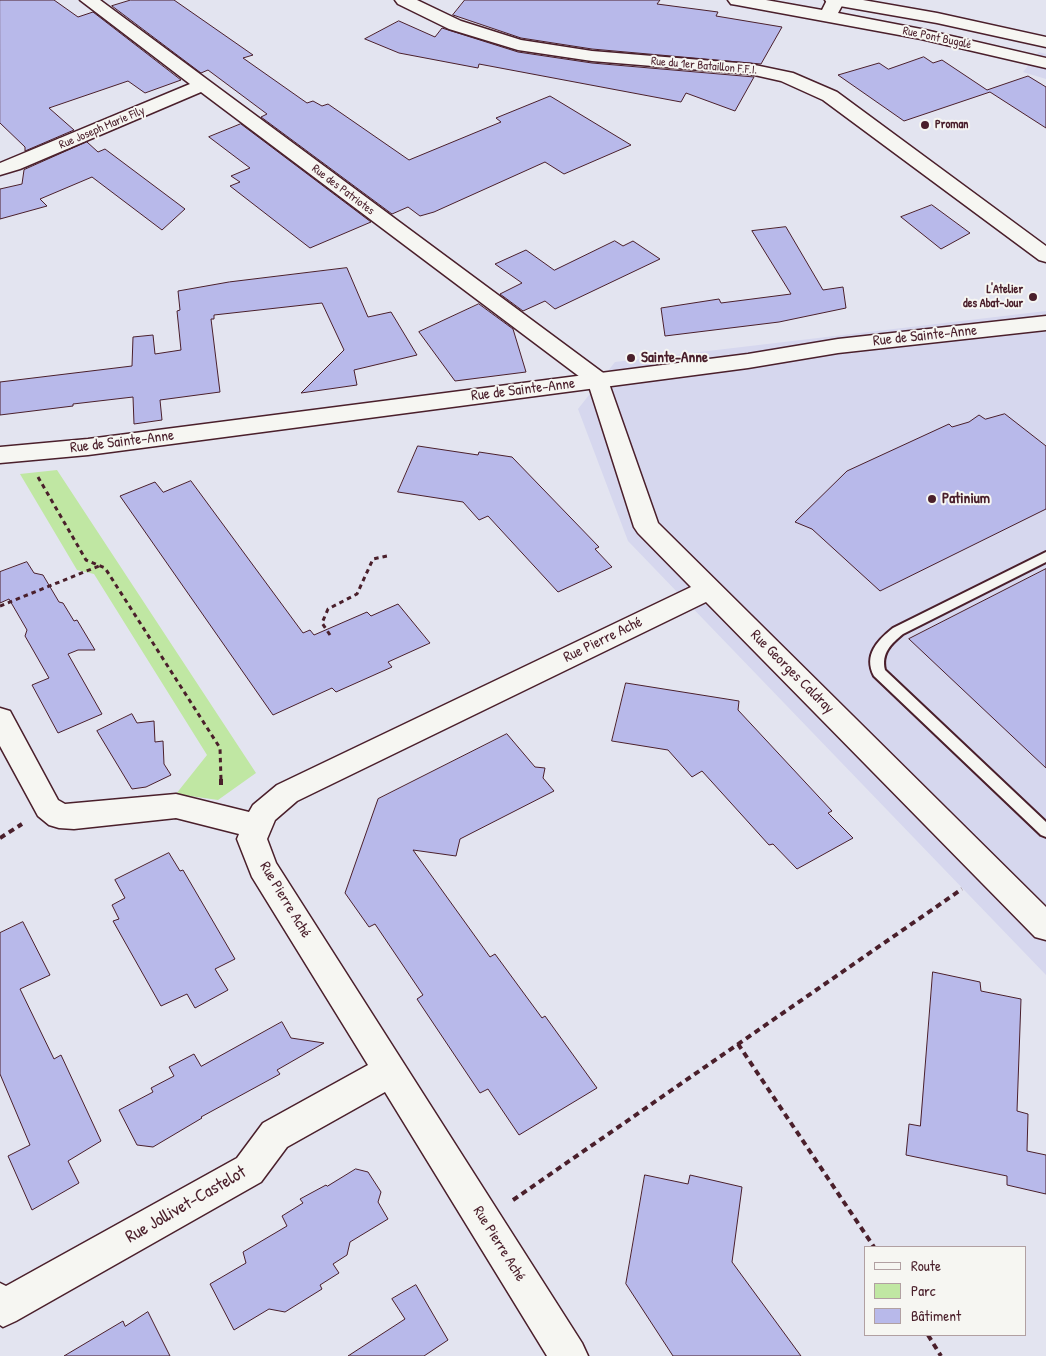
<!DOCTYPE html>
<html>
<head>
<meta charset="utf-8">
<style>
  body { margin:0 }
  #map { position:relative; width:1046px; height:1356px; overflow:hidden; background:#e3e4f0; font-family:"Patrick Hand",sans-serif }
  canvas { display:block }
  .legend { position:absolute; left:864px; top:1246px; width:162px; height:90px; box-sizing:border-box; background:#f6f6f2; border:1px solid #b1a0a2; margin:0; padding:6px 9px; list-style:none; font-size:15px; color:#4a1f2b }
  .legend li { display:flex; align-items:center; gap:10px; height:25px }
  .legend b { width:25px; border:1px solid #b1a0a2 }
</style>
</head>
<body>
<div id="map">
<canvas width="1046" height="1356"></canvas>
<ul class="legend">
<li><b style="height:6px;background:#f6f6f2"></b>Route</li>
<li><b style="height:14px;background:#c0e7a3"></b>Parc</li>
<li><b style="height:14px;background:#b8b9ea"></b>Bâtiment</li>
</ul>
</div>
<script>
const ctx = document.querySelector('canvas').getContext('2d');
ctx.lineJoin = 'round';
function fill(path, color) {
  ctx.fillStyle = color;
  ctx.fill(path, 'evenodd');
}
function strokePath(path, color, width, dash) {
  ctx.strokeStyle = color;
  ctx.lineWidth = width;
  ctx.lineCap = dash ? 'butt' : 'round';
  ctx.setLineDash(dash || []);
  ctx.stroke(path);
}
function label(font, color, halo, rows, align = 'center') {
  ctx.font = font + ' "Patrick Hand",sans-serif';
  ctx.lineWidth = 4;
  ctx.setLineDash([]);
  ctx.textBaseline = 'middle';
  ctx.strokeStyle = halo;
  ctx.fillStyle = color;
  for (const [text, x, y, turn = 0] of rows) {
    ctx.save();
    ctx.translate(x, y);
    ctx.rotate((+turn || 0) * Math.PI / 180);
    ctx.textAlign = isNaN(turn) ? turn : align;
    if (halo) ctx.strokeText(text, 0, 0);
    ctx.fillText(text, 0, 0);
    ctx.restore();
  }
}
fill(new Path2D(`
  M1039,52L1046,54V79L1023,72Z
  M1046,311V975L628,541L578,409L615,362Z`), '#d6d7ee');
fill(new Path2D(`
  M57,470L256,773L218,800L176,794L207,755L94,574L77,570L20,474Z`), '#c0e7a3');
const building = new Path2D(`
  M0,0H54L78,17L93,12L181,80L145,93L128,81L49,108L74,130L25,151V147L0,123Z
  M131,0H174L253,55L243,58L307,103L313,101L322,106L328,104L409,160L501,122L496,118L550,96L631,145L564,174L545,162L434,212L420,216L408,207L392,214L261,117L267,114L208,70L201,73L112,6Z
  M465,0H660L657,4L718,12L716,16L782,27L761,64L592,49L521,38L453,15Z
  M399,21L435,37L442,28L518,52L592,63L754,77L735,111L686,93L681,102L479,64L478,68L399,53L365,39Z
  M924,57L933,63L942,60L987,90L1028,76L1046,87V128L990,92L904,121L838,75L879,63L888,69Z
  M241,124L371,222L310,248L230,186L240,182L231,176L250,168L209,137Z
  M87,142L98,152L105,149L185,209L162,230L92,177L40,199L47,206L0,219V189L22,184L24,170Z
  M932,205L970,233L941,249L901,217Z
  M786,227L823,290L843,287L846,308L779,322L665,336L661,308L719,299L721,303L791,294L752,231Z
  M615,241L623,246L633,241L660,259L555,309L545,301L523,311L500,294L522,283L495,264L526,250L554,270Z
  M347,268L368,317L391,312L417,355L354,370L357,385L301,393L344,350L322,303L214,315V319H211L220,392L160,400L162,420L134,424L133,397L73,404V406L0,415V382L132,366L133,337L153,335L155,354L181,350L177,311L180,310L178,291L229,282Z
  M479,304L513,329L526,372L455,381L419,332Z
  M1005,414L1046,446V509L880,591L812,529L795,522L847,471L949,424L952,427L969,422L979,415L985,419Z
  M418,446L478,455L479,452L512,457L599,547L595,549L612,567L558,592L488,516L479,520L463,502L398,492Z
  M191,481L303,633L310,630L314,635L367,612L371,616L398,604L430,643L388,662L392,667L336,692L332,688L273,715L120,496L155,482L163,492Z
  M27,562L34,573L43,575L59,602L63,603L74,621L77,620L95,650H78L68,654L102,714L58,733L32,685L49,678L25,636L27,630L9,599L0,603V572Z
  M1046,569V768L909,639Z
  M626,683L739,701L738,710L832,811L828,813L853,838L797,869L773,844L769,845L702,771L692,777L668,750L612,741Z
  M132,714L137,723L154,721L155,742L163,741L164,764L171,775L146,787L132,789L97,731Z
  M507,734L535,767L545,768L543,778L554,791L460,839L456,856L413,850L490,957L495,954L542,1018L545,1016L597,1088L519,1135L488,1089L480,1093L417,999L423,995L375,924L369,927L345,893L378,799Z
  M169,853L180,871L183,870L235,959L215,969L228,990L195,1008L187,994L161,1006L113,921L119,919L112,905L125,898L115,880Z
  M23,922L50,975L20,989L54,1059L61,1055L101,1141L68,1161L79,1183L32,1210L8,1156L30,1145L0,1074V933Z
  M933,972L980,982L981,991L1021,999L1017,1111L1028,1114L1027,1151L1046,1155V1194L1007,1185V1176L906,1155L909,1124L920,1126Z
  M282,1022L291,1038L324,1043L277,1070L280,1074L201,1117L202,1118L153,1147L137,1145L119,1110L153,1092L151,1088L174,1076L169,1067L194,1054L201,1066Z
  M356,1169L368,1172L381,1192L378,1202L388,1219L350,1242L347,1255L333,1264L339,1273L320,1285L322,1289L285,1312L269,1309L234,1330L210,1284L246,1263L243,1252L287,1226L282,1216L303,1203L300,1199L326,1185L327,1186Z
  M645,1175L688,1184L690,1175L742,1187L732,1262L801,1356H673L626,1284Z
  M416,1285L448,1340L424,1356H348L405,1319L392,1299Z
  M148,1312L170,1356H64L123,1321L125,1326Z`);
fill(building, '#b8b9ea');
strokePath(building, '#4a1f2b', 1);
const service = new Path2D(`
  M1046,552V562L903,634C891,644 881,653 885,670L1046,822V837L1041,835L874,676C863,655 878,640 893,628Z`);
const minor = new Path2D(`
  M80,0H100L606,375L658,523L1046,907V940L1035,937L706,602L297,801L275,820L267,839L276,863L582,1343L588,1356H547L385,1092L287,1147L261,1182L16,1321L3,1327L0,1325V1283L6,1286L237,1158L263,1123L368,1065L252,877L237,839L239,834L176,818L74,829L59,828L49,825L38,816L0,746V708L10,711L58,800L65,804L176,794L249,812L253,805L277,785L691,587L638,533L634,527L588,383L201,92L20,169L0,175V163L190,84Z
  M395,0H417L461,21L521,40L592,51L750,64L793,73L837,92L1046,246V262L1039,260L823,100L781,81L750,74L592,61L518,50L449,29L398,4Z
  M728,0H766L822,10L827,0H845L838,13L921,29L1046,58V68L921,39L737,5L731,4Z`);
const tertiary = new Path2D(`
  M1046,316V330L838,353L748,368L88,455L0,463V447L88,439L748,354L838,339Z`);
const secondary = new Path2D(`
  M825,0H863L937,13L1046,37V47L937,23L834,5L828,4Z`);
strokePath(service, '#4a1f2b', 4);
strokePath(minor, '#4a1f2b', 3);
strokePath(tertiary, '#4a1f2b', 3);
strokePath(secondary, '#4a1f2b', 3);
strokePath(new Path2D(`
  M38,477L86,560L105,568L220,748L221,780
  M0,606L99,566
  M330,635L322,623L328,609L357,594L373,559L387,556`), '#4a1f2b', 3, [4.5, 4]);
strokePath(new Path2D(`
  M221,779V786
  M0,838L22,824
  M738,1044L874,1247
  M513,1200L962,889
  M928,1335L941,1356`), '#4a1f2b', 4, [6, 4.5]);
fill(service, '#f6f6f2');
fill(minor, '#f6f6f2');
fill(tertiary, '#f6f6f2');
fill(secondary, '#f6f6f2');
for (const [x, y, r, color] of [
  [925,125,5,"#4a1f2b"],
  [1033,297,5,"#4a1f2b"],
  [631,358,5,"#4a1f2b"],
  [932,499,5,"#4a1f2b"]
]) {
  const dot = new Path2D();
  dot.arc(x, y, r, 0, 2 * Math.PI);
  ctx.fillStyle = color;
  ctx.fill(dot);
  strokePath(dot, '#f6f6f2', 2);
}
label('12px', '#4a1f2b', '#f6f6f2', [
  ["Rue Pont Bugalé",937,38,12],
  ["Rue du 1er Bataillon F.F.I.",704,66,5],
  ["Rue Joseph Marie Fily",102,128,-23],
  ["Rue des Patriotes",343,190,37]
]);
label('bold 12px', '#4a1f2b', '#f6f6f2', [
  ["Proman",935,125],
  ["L'Atelier",1023,290,"right"],
  ["des Abat-Jour",1023,304,"right"]
], 'left');
label('15px', '#4a1f2b', '#f6f6f2', [
  ["Rue de Sainte-Anne",925,336,-6],
  ["Rue de Sainte-Anne",523,390,-7],
  ["Rue de Sainte-Anne",122,442,-7],
  ["Rue Pierre Aché",603,640,-26],
  ["Rue Georges Caldray",792,672,45],
  ["Rue Pierre Aché",285,900,59],
  ["Rue Pierre Aché",499,1244,58]
]);
label('bold 15px', '#4a1f2b', '#f6f6f2', [
  ["Sainte-Anne",641,358],
  ["Patinium",942,499]
], 'left');
label('18px', '#4a1f2b', '#f6f6f2', [
  ["Rue Jollivet-Castelot",186,1205,-30]
]);
</script>
</body>
</html>
